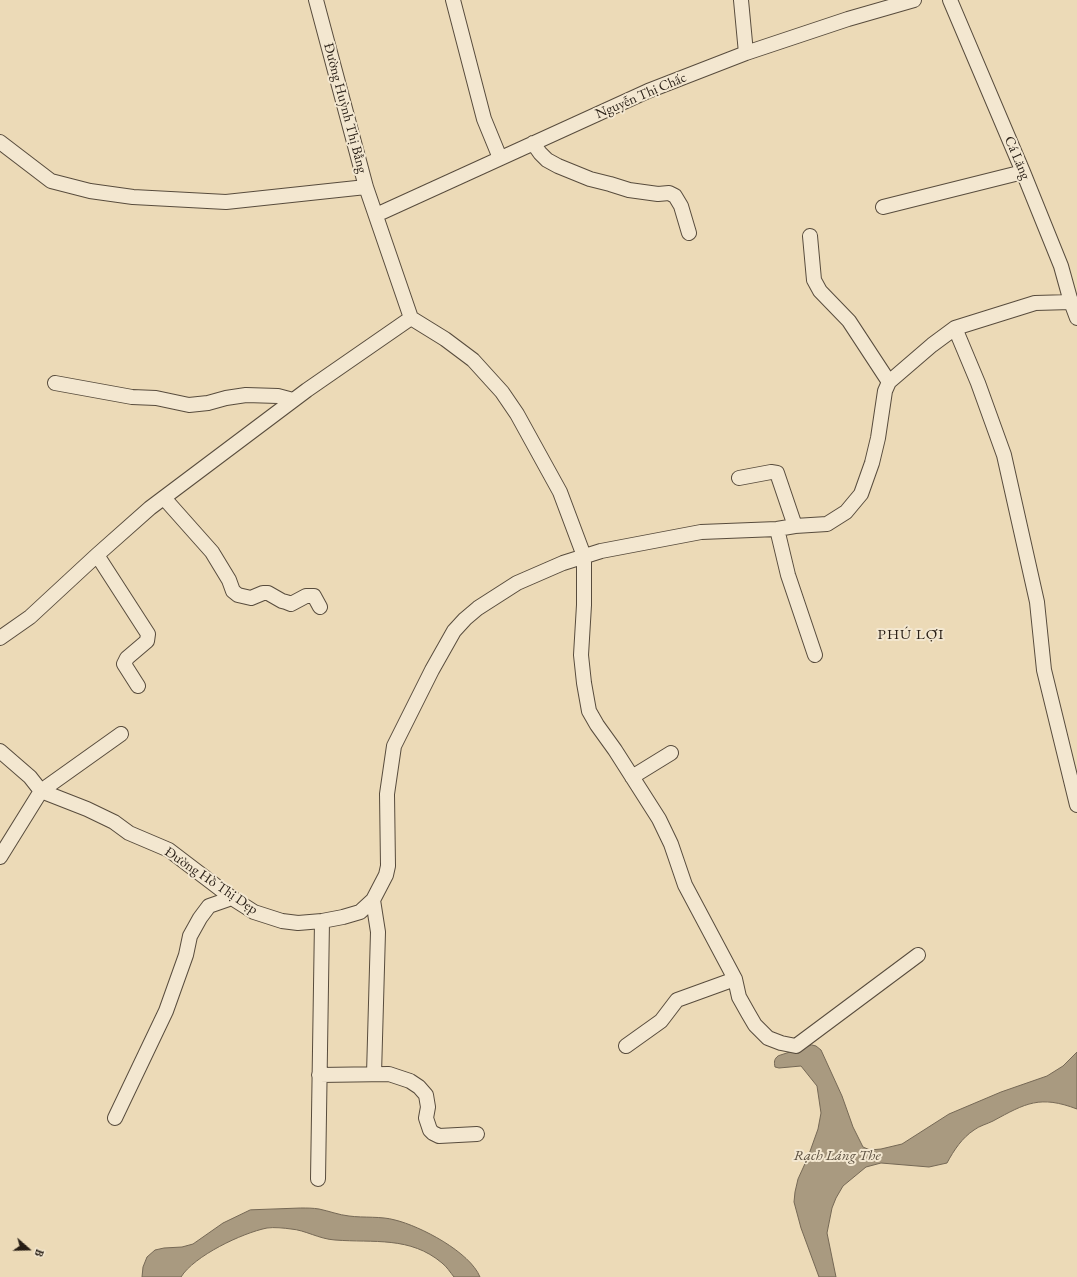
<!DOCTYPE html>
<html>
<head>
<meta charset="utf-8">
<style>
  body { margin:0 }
  #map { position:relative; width:1077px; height:1277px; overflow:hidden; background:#ecdab7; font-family:"EB Garamond",serif }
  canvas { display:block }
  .north { position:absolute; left:8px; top:1229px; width:40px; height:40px; -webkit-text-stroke:3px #f3e7d0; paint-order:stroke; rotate:110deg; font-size:11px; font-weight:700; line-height:16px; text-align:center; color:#271d14 }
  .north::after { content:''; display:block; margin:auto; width:14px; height:18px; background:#271d14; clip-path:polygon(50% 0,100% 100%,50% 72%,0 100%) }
</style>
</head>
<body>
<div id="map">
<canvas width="1077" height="1277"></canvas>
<div class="north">B</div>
</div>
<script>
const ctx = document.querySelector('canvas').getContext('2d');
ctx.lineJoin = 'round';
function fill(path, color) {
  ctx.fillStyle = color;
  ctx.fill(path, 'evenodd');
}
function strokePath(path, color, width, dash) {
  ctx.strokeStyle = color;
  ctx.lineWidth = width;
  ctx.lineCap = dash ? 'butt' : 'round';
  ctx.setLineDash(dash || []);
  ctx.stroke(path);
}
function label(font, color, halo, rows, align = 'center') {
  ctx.font = font + ' "EB Garamond",serif';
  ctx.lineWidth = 4;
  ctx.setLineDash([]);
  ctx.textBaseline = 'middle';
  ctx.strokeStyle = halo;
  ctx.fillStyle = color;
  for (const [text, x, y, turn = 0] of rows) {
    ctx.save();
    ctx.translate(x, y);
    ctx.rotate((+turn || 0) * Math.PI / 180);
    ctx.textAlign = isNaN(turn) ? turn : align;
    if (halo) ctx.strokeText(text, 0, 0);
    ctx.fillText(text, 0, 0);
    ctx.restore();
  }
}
const water = new Path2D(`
  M812,1045L816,1046L821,1050L842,1096L853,1127L863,1147L870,1150L881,1149L902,1144L949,1114L1001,1092L1047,1076L1063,1066L1077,1052V1109C1040,1095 1026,1103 993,1121C987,1124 979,1126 974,1130C962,1138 954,1150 947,1163L929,1167L881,1163L866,1167L843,1186L836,1198L832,1208L827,1233L836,1277H819L801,1228L794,1202L795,1192L798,1179L808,1157L818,1129L821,1113L817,1086L801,1066L779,1068L775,1067C774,1062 774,1059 778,1056Z
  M301,1208C307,1208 313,1208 319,1209C329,1211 339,1215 349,1216C364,1218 381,1216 395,1220C420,1226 470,1252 480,1277H454C450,1272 447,1267 442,1263C410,1236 374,1243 335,1240C319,1239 305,1230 291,1229C284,1228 274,1227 267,1228C242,1233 194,1256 181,1277H142L143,1267L147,1257L155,1250L164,1248L182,1247L193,1244L223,1223L250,1210Z`);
fill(water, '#a99a80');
strokePath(water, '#756855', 1);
const minor = new Path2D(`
  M453,0L484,119L500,158
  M741,0L746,53
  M950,0L1023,172L1061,266L1071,302L1077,318
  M0,142L51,181L90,191L133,197L226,202L366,187
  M533,143L540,153L547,160L558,166L590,179L610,184L629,190L658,194L669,193L675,196L681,206L689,233
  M883,207L1023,172
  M376,215L648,91L746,53L848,19L914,0
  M810,236L814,280L820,291L849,321L889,382
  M411,318L445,339L473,360L502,392L517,414L560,492L584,556V605L581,655L584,683L589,711L597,725L615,750L659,819L671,844L685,885L735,979L739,997L748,1013L755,1025L768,1038L781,1043L796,1046L918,955
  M955,328L978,383L1004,455L1037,602L1044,670L1077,805
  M55,383L132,397L156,398L189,405L208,403L226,398L246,395L278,396L293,400
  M739,478L771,472L777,473L795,526
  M164,498L212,552L229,580L233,591L238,595L251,598L263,593H268L282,601L286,602L291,604L306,596H314L320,607
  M777,529L788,575L815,655
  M97,555L148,634L147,641L127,658L124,664L138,686
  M0,638L30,617L97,555L150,508L307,390L411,318L366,187L316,0
  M0,751L30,777L41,791L87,809L114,822L129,833L169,850L232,898L254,912L282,921L298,923L322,921L343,917L360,912L373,900
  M632,777L671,753
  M0,857L41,791L121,734
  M626,1046L661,1021L677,1000L735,979
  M374,1074L378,932L373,900L386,875L388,866L387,794L394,746L432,670L454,631L465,619L478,608L517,583L563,563L601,551L701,532L777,529L795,526L827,524L846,512L861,494L872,463L878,438L885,391L889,382L932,345L955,328L1035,303L1071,302L1077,304
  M319,1075L389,1074L410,1081L419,1087L426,1095L428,1107L426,1118L430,1130L433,1133L439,1136L477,1134
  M115,1118L166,1011L186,955L190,936L200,918L209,906L232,898
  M318,1179L322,921`);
strokePath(minor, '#584c3d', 16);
strokePath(minor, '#f3e7d0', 14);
label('14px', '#271d14', '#f3e7d0', [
  ["Nguyễn Thị Chấc",641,96,-23],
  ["Đường Huỳnh Thị Bẳng",345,108,75],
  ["Cá Lăng",1017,158,67],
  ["Đường Hồ Thị Dẹp",211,881,34]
]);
ctx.letterSpacing = '1px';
label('15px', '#271d14', '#f3e7d0', [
  ["PHÚ LỢI",911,635]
]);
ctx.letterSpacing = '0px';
label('italic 15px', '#5b4f3f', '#f3e7d0', [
  ["Rạch Láng The",837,1156]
]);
</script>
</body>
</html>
